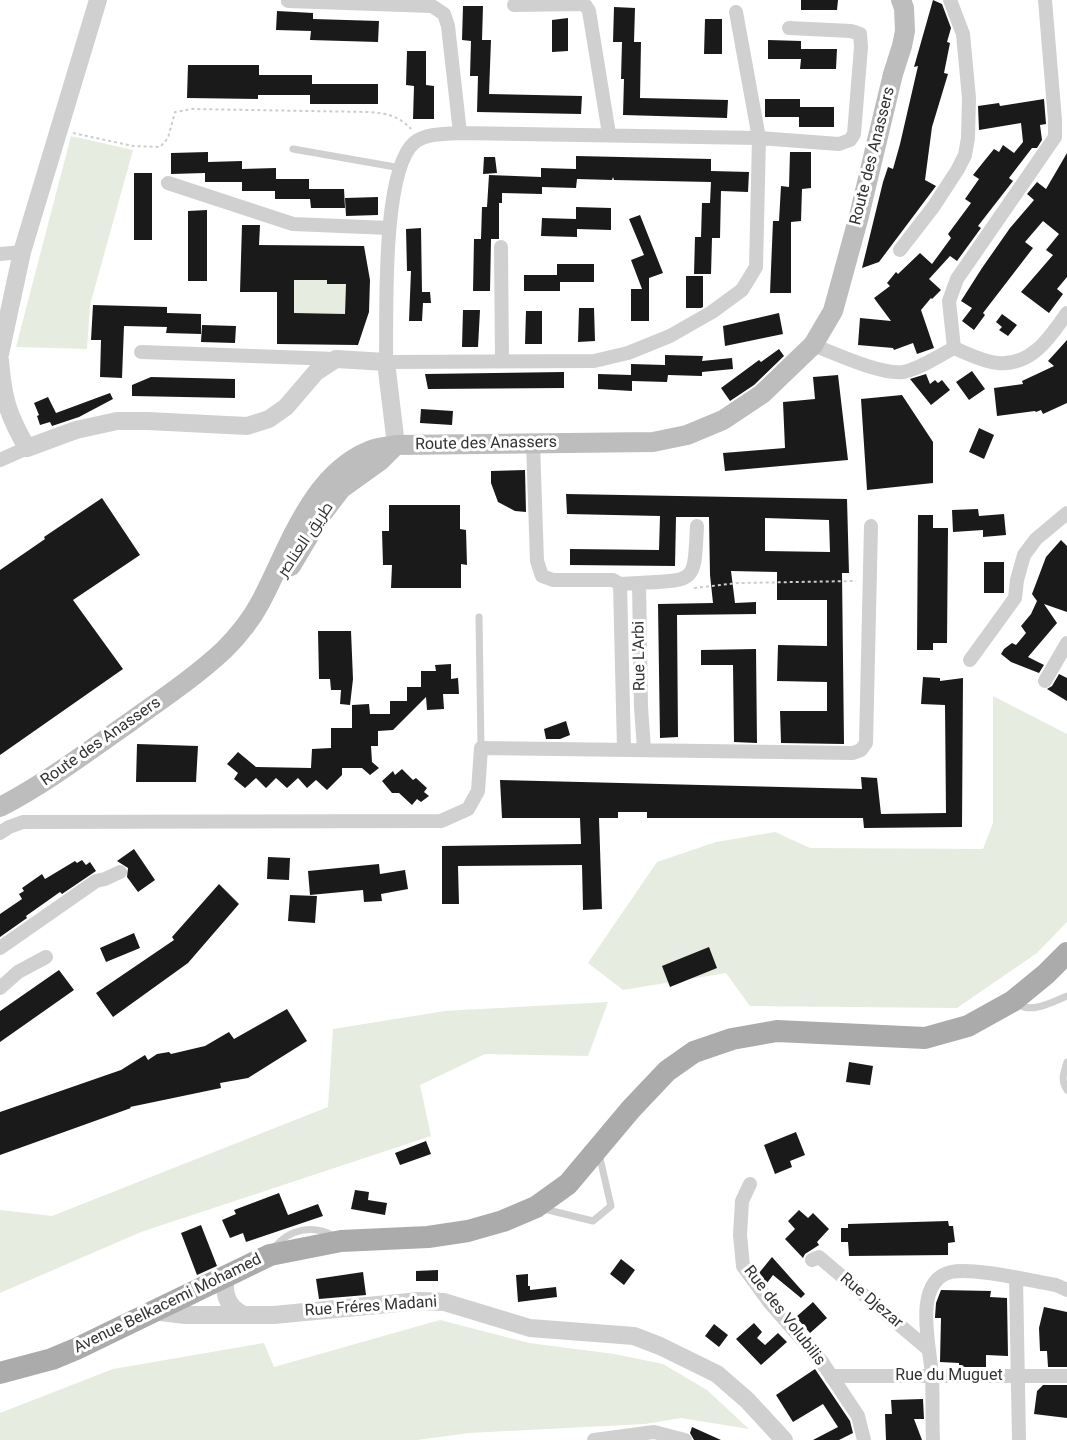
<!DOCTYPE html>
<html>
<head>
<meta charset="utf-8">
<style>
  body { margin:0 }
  canvas { display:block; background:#fff }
</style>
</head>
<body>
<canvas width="1067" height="1440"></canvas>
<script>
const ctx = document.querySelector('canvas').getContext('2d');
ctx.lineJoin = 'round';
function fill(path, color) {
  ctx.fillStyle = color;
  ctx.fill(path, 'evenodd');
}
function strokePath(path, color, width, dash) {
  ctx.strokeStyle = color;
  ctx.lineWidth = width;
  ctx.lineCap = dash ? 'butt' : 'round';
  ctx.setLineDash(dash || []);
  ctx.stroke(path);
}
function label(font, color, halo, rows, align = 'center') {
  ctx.font = font + ' Roboto,Cairo,sans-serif';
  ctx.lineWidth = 6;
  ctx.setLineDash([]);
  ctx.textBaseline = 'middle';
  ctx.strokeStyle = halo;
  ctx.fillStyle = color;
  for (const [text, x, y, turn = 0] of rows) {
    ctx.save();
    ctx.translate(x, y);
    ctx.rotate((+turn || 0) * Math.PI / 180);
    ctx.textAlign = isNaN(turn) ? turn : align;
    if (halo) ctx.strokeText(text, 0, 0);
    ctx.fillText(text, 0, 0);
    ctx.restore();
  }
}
fill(new Path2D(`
  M71,136L133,150L90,305L87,349L16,347Z
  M294,280H327V284H346L345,314L294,313Z
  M993,696L1067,734V922L1037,953L957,1008L750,1006L726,973L623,990L588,963L657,862L716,842L775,832L810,848L983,849L993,823Z
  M608,1002L588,1056L485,1054L420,1085L431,1136L141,1232L0,1293V1210L52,1216L328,1107L333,1029L445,1011Z
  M440,1320L529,1343L614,1354L663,1364L707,1390L749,1429L681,1418L645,1424L469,1433L417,1440H0V1413L113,1369L264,1343L274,1367Z`), '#e6ecdf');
fill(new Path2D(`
  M801,0H838L837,10H801Z
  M933,0L942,4L951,28L947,42L950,43L944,73L948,74L932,127L925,180L936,186L879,262L862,268L883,182L888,167L893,169L900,144L918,66L914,67Z
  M463,6H483L482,40H491L489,94L582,96L581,114L477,112L478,76H470L471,41L462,40Z
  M614,7L635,8L634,42H641L640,98L728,100L727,118L623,115L624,79H621L622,42H613Z
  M277,11L313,13V19L379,21L378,42L310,40L311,31L276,30Z
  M568,18V51L552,52V20Z
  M705,19H722V54H704Z
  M768,40L801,41V49H837L836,69H800L801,59H768Z
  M407,51H426V85L434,86V119H413L414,86L406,85Z
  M188,65H259V75H312V84H378V104H310V95H258V99L187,98Z
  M765,99H800V107H834V127H799V117H765Z
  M1044,99L1046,124L1040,125L1042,140L1037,148H1032L1009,178L1013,181L978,226L981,228L957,261L950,256L929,279L941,290L932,299L931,298L921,310L934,348L917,354L913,343L894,350L893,348L858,345L860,318L891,321L874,298L890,286L887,283L896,272L898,274L920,253L932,264L951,238L948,234L971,203L965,199L979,179L973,175L985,160L994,149L999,152L1003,145L1014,153L1023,142L1021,123L979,130L978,106L999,103L1000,106Z
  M208,152V162L242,161V169L276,168V179H309V189H344L345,208H311L310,199H275V191H242V182H205V173L171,174V153Z
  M790,152H811V188L802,189L801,221L791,222V293H770L773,221H779L781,186L789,187Z
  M1067,153V277L1057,289L1063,294L1049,313L1021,292L1053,255L1046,250L1059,234L1043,221L1025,242L1033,248L983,313L985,315L974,330L962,321L972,308L961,301L982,268L1010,228L1034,200L1027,194L1037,182L1046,189Z
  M576,156L711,159V171L749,172L748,192L721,191L720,238H712L711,274H694L695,237H701L702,203H710L711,182L614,180L613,177L612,180L577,179L576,188L542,187V194L502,193V203H499V239H491L490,291H473L474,239H481L482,207H487L489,175L541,177V168L576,169Z
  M484,157H495L497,173L483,174Z
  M134,173H152V240H134Z
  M378,197V215L346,216L345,198Z
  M576,207L611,208V230L577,229V237L541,236L542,218L576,219Z
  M207,210V281H188V211Z
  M640,215L663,273L649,278V321H631V289H642L631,260L644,255L629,219Z
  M242,225H260L259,245L364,246L370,280L369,312L358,345L277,344V292H240ZM294,280H327V284H346L345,314L294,313Z
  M421,228L422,292H430L431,303H423L422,321H409L411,271H407L406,229Z
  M557,264H594V282H560V291H524V275H557Z
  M686,276H703V307L701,308H686Z
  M93,305L167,307V313L201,314V334L166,333L167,327L124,326L122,378L100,377L101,340H91Z
  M579,308H594L595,341L578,342Z
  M463,310H480L478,347H462Z
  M526,311H542V344H525Z
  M779,313L783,334L725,346L723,326Z
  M1002,314L1017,325L1008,336L999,330L1002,327L996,322Z
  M202,325L236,326L235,343L201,342Z
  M1067,340V403L1043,414L1041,410L1036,412L1035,411L997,416L994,388L1023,384L1022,381L1054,366L1048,361Z
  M779,349L784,356L754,385L730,401L721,388L759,360L761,362Z
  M665,355L703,356L702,361L732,358L733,369L702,372V376L668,375L667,382L632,381V391L598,389V374L631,375V364L665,365Z
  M972,371L985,389L969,400L956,382Z
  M564,372V388L428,389L425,374Z
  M926,374L930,384L935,380L938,383L942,380L950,390L931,405L910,379Z
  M838,375L848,460L725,471L723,453L785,448L783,402L815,399L813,377Z
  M151,377L235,379V398L132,396V385Z
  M110,393L113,399L79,417L52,426L50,422L40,425L37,416L39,415L34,403L48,397L56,413Z
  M902,395L933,442V483L867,490L861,399Z
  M421,409L453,411L452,425L420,423Z
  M979,428L994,435L984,459L969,452Z
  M525,470L526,512L515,511L498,502L491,483V471Z
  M566,494L847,499L849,573H842L844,744L781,743L780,711H827V682L777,681L778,645L827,646V600H777V572L731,571L735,603L756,602V614L677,615L678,737L660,738L658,604L713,603L710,575L709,517H676L675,566L570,565V549L659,550L660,516L567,514ZM765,518L829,520L830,552L765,551Z
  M102,498L140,555L73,600L123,669L0,755V570L45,539L44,537Z
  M389,505H460V529L466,530L467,565L461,564V588H391L392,565H383L382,531H389Z
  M978,509L979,516L1004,514L1006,535L983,537V530L953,532L952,510Z
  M918,515H933V528H948L947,643H933V650H917Z
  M1061,540L1067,546V612L1044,604L1057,623L1028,657L1044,665L1039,673L1011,662L1001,654L1004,649L1012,643L1016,645L1026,633L1021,626L1031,614L1037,601L1032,594L1046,557Z
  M984,562H1004V593H984Z
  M318,631H351L353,679L350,705L340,704L341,690H331L330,679H319Z
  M756,649L757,743L734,742L733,665H701V650Z
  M451,664V679L458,678L459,694H443L444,709L427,710L426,697L393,730L378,731V746H371L372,762L379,768L370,775L362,768H342V775L327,790L316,780L307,788L298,778L287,788L276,778L266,788L256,778L245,788L234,779L238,773L227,764L238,752L256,767L311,768L312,749L331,748V728H352V705L369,704L370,714H390V701H407V687H421V671H436L435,665Z
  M1059,674L1067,678V701L1047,689L1052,686Z
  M923,677L940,678V681L963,678L962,827L864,828L863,818H647V812H618V818H599L602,909L583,910L582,865L458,866L459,904H442V846L581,844L580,818H502L500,780L862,789L861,777L877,778L881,814L946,813L945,705L921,704Z
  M566,721L570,735L560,739H546L544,729Z
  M137,744L198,746L196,782H136Z
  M402,769L413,780L416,778L427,788L424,792L429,796L421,802L417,799L412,805L399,793H392L382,781L393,771L395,775Z
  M134,849L155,880L138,892L127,877L128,868L117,861Z
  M268,857L290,858L289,880L267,879Z
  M82,860L86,865L90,862L96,871L62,894L60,892L26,916L27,918L0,937V914L22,899L19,894L24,891L22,888L42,874L45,879L75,861L77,863Z
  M379,864L380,874L405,870L408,889L381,894L382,901L364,902L363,890L310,895L308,871Z
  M219,884L239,904L188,963L113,1017L96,993L174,940L172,937Z
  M290,895L317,896L315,923L288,921Z
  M134,933L140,948L106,962L100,948Z
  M709,947L717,968L670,987L662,966Z
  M59,970L74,990L0,1042V1011Z
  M287,1009L307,1041L248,1078L220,1083L221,1088L130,1107L131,1108L0,1155V1112L121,1070L145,1055L148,1060L157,1054L169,1052L171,1054L205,1046L229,1032L234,1039Z
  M849,1062L873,1066L870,1085L846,1082Z
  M796,1132L805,1155L790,1161L792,1167L775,1174L764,1145Z
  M426,1141L431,1154L400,1165L395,1153Z
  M355,1190L369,1192L368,1200L387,1203L385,1215L351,1209Z
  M279,1193L288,1215L318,1204L323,1216L246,1242L243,1233L230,1238L222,1220L236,1214L234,1210Z
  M799,1210L808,1218L813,1213L829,1229L817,1242L819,1245L805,1254L803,1258L785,1239L795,1229L788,1221Z
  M948,1221L949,1226H953L955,1242L948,1243V1255L849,1256L848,1242H841V1228H848V1224Z
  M201,1225L217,1266L197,1275L181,1233Z
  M772,1257L805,1294L801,1298L773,1275L767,1283L759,1273Z
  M621,1259L635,1270L624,1285L610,1274Z
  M438,1270V1281H416V1271Z
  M363,1272L366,1295L319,1299L316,1279Z
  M528,1274V1286H530V1290L556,1287L557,1297L518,1302L516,1275Z
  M941,1290L991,1291L990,1297L1007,1298L1008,1356L986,1355V1367H959V1363L940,1362L941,1318H935V1317L936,1303Z
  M813,1302L827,1318L810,1333L796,1317Z
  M1044,1307L1067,1312V1367H1048L1047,1351H1040L1039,1328Z
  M754,1323L762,1332L757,1338L765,1345L778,1333L787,1342L761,1365L736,1339Z
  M714,1324L728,1335L719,1347L705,1336Z
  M815,1369L850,1421L853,1433L839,1440H813L838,1427L823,1404L793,1422L776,1395Z
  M1043,1385H1067V1418L1034,1414L1037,1391Z
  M923,1399L924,1419H914L922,1440H886L885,1414H892L891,1400Z
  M692,1427L721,1440H694L690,1433Z`), '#1a1a1a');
strokePath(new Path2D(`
  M73,133L133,146L160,147L168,138L175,112L192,109L367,112C385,113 398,115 411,129
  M694,588L738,583L856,581`), '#cdcdcd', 2, [3, 3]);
strokePath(new Path2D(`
  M293,149L401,168
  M479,617L481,748
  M1017,1004C1032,1014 1052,1002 1067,996
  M1067,1062C1064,1073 1060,1079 1067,1090
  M544,1209L593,1221L611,1206L599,1154
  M274,1248C289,1229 313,1224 334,1236`), '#d0d0d0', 7);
strokePath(new Path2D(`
  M288,1L432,6L444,14L448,26L460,133
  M514,5L581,4L586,6L589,11L609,134
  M736,12L759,138L756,267L742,290L712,312L670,336L628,353L594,361L386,362C387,318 381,169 415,142C427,133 446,134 460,133L759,138L839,144L850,140L854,134L861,47L860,34L851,31L789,28
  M168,183L293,224L389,228
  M501,247L502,361
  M900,250L934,206L958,169L965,155L968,138L969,98L963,34L950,0
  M0,254L22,252
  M813,345C834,353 881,375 903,372C920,369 938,356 954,348C967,353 983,362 998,363C1032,366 1050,337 1067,313
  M954,348L949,301L957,279L1055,137V120L1045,0
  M141,352L336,359
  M533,443L537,561L542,576L553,580H613L620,584L624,749
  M0,460L27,448
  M639,583C697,580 694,583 697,526
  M620,584L639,583L641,707L644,749
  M970,660L1015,598L1017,580L1024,555L1036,539L1067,513
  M1045,681L1067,643
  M0,833L9,827L23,822L441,821L468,809L478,791L481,748L853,753L861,750L866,743L871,526
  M0,948L96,881L105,879L120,872
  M0,988L18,972L46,957
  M750,1184L742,1201L740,1235L743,1266L770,1303L822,1362L858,1416L864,1440
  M812,1260L819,1257L929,1350
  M1016,1278L1019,1440
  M831,1376H1067
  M594,1440L654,1432L685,1440
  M933,1440C932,1419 933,1397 932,1375C930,1347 912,1281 951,1272C974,1267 1031,1281 1056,1285L1067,1290`), '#d0d0d0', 14);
strokePath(new Path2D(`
  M0,354L22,252L98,0
  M0,360C3,399 8,415 27,448L76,430L117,421H148L247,426L269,419L286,407L316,372L336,359L386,362L396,445
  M225,1276C224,1293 226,1306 242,1314
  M152,1311L185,1315H274L419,1301L444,1302L530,1328L634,1336L660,1346L717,1374L747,1400L784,1440`), '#d0d0d0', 18);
strokePath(new Path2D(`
  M291,566L322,514L341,489L380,461L396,445
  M0,807C46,783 87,752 130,722C162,699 195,677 224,650C238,636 251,620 260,603C288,551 310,475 369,451C377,447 388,447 396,445L653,442L687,435L723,420L762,394L813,345L833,311L859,216L893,74L902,46L905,31L904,8L901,0`), '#bdbdbd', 20);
strokePath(new Path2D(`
  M0,1373L52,1359L76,1349L270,1255L341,1241L428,1237L468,1231L503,1221L536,1207L568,1184L631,1109L667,1071L694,1052L732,1039L777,1031L925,1038L968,1026L1013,1001L1046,974L1067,953`), '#ababab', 22);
label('16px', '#333', '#fff', [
  ["Route des Anassers",873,156,-76],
  ["Route des Anassers",486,444,-1],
  ["طريق العناصر",306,540,-56],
  ["Rue L'Arbi",640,656,-91],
  ["Route des Anassers",101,742,-35],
  ["Rue Djezar",871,1301,40],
  ["Avenue Belkacemi Mohamed",168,1304,-26],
  ["Rue Fréres Madani",371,1307,-4],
  ["Rue des Volubilis",784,1316,52],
  ["Rue du Muguet",949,1376]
]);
</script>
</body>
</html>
